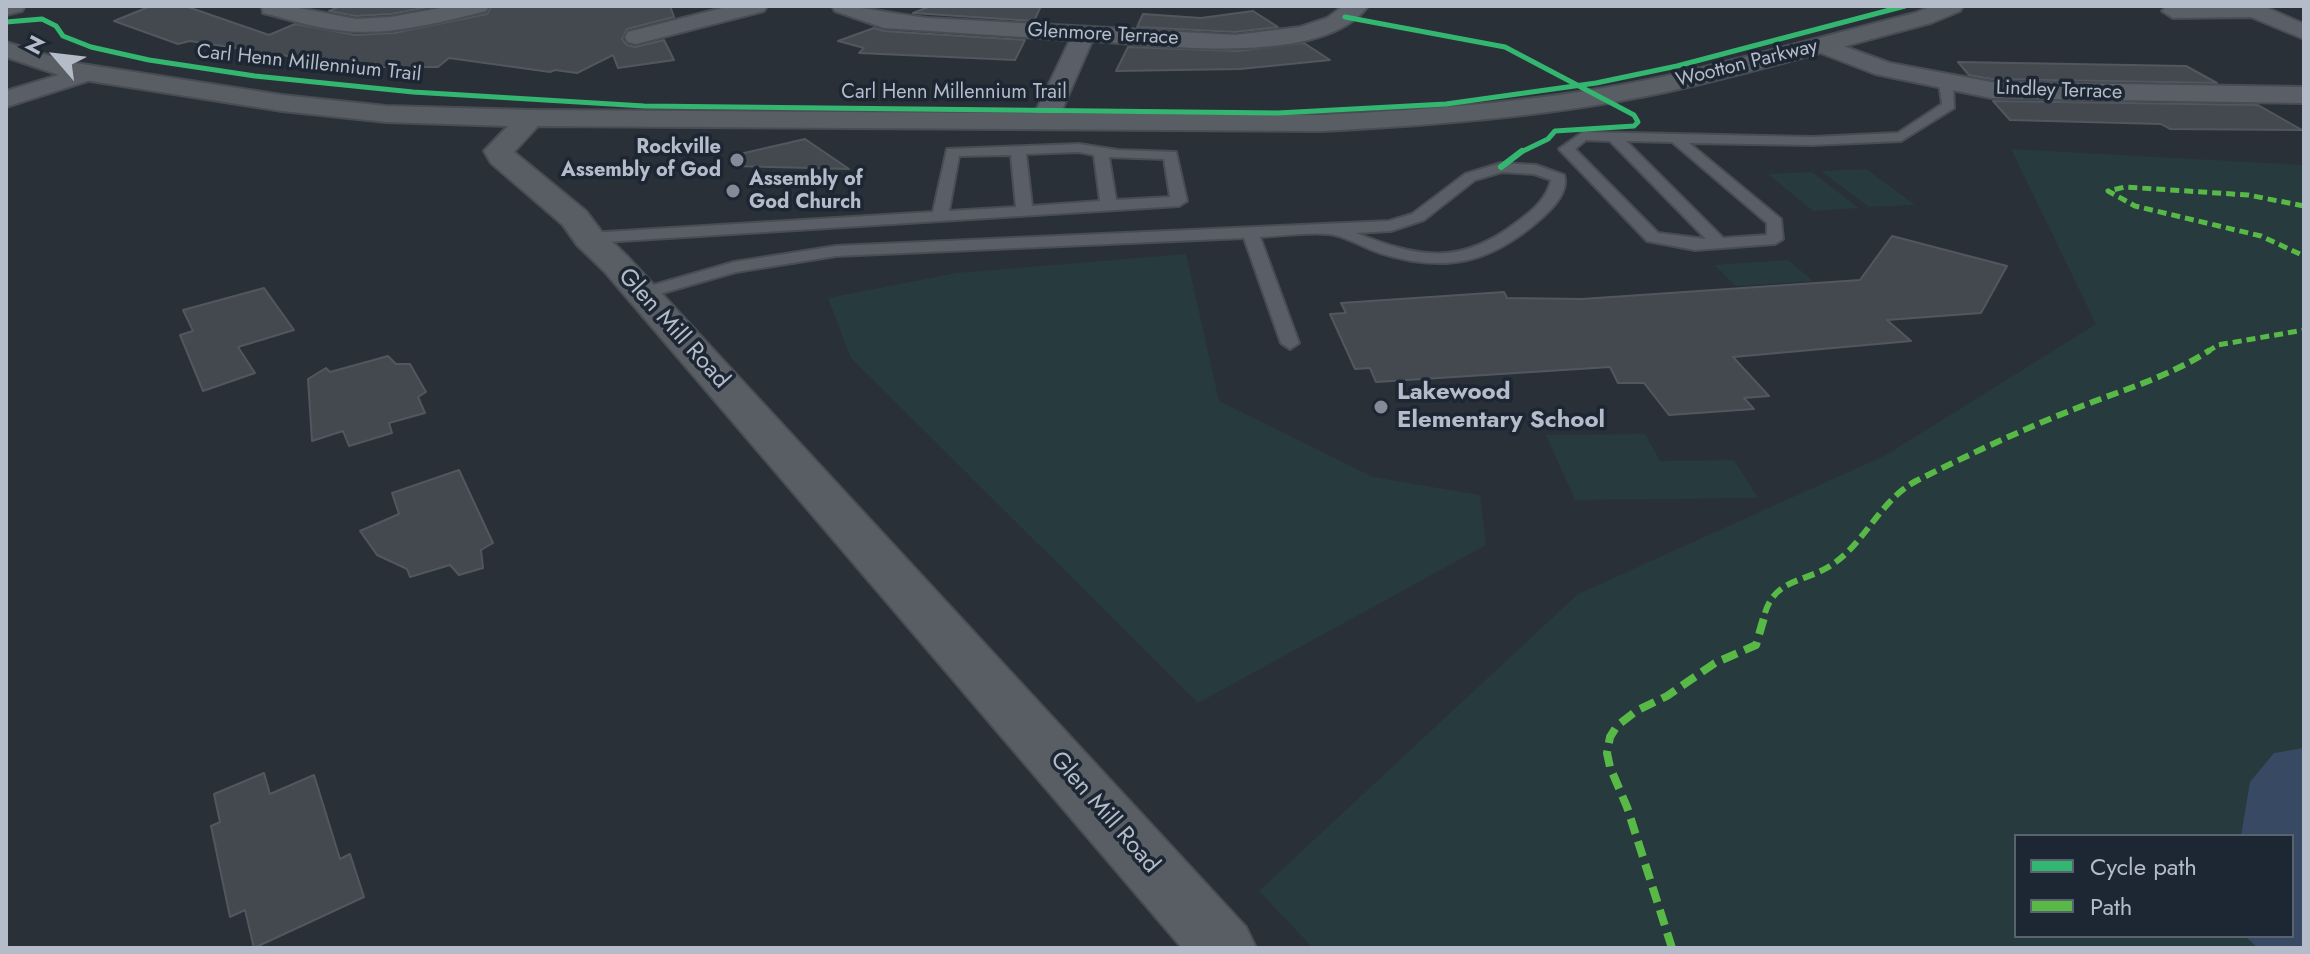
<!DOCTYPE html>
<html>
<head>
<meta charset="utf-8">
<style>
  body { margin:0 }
  #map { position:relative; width:2310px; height:954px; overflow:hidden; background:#2a3038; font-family:Jost,sans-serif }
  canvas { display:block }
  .frame { position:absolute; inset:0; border:8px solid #b4bcc9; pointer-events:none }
  .legend { position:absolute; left:2014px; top:834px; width:280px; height:104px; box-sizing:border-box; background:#1d2633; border:2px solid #59626f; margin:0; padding:10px 14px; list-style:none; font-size:24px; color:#b4bcc9 }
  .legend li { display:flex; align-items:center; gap:16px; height:40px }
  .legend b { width:40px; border:2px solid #59626f }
  .north { position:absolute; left:16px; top:16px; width:80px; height:80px; -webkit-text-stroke:6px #1d2633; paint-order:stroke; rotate:298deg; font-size:22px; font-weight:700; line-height:32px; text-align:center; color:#b4bcc9 }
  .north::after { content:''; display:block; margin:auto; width:28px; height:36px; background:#b4bcc9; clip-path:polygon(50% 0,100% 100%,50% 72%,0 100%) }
</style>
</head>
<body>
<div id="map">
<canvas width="2310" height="954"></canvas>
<div class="frame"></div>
<ul class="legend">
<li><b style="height:10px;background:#33b770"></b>Cycle path</li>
<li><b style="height:10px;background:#58b947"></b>Path</li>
</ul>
<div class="north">N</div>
</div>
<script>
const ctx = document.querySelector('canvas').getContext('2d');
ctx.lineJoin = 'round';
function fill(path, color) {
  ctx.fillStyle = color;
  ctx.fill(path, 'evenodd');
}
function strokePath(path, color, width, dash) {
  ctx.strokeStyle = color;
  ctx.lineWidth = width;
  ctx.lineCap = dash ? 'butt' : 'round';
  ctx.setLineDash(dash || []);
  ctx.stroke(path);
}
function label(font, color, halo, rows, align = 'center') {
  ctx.font = font + ' Jost,sans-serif';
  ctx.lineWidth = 7;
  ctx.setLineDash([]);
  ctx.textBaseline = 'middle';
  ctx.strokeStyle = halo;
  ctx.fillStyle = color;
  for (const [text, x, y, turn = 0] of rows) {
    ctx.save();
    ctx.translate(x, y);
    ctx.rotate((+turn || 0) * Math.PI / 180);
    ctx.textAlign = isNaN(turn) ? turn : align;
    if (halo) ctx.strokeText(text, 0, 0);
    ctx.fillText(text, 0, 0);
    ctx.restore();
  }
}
fill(new Path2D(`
  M2011,149L2304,165V948H1313L1259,891L1578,594L1886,455L2096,324ZM2016,836H2292V936H2016Z
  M1866,169L1915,205L1869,207L1821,171Z
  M1812,172L1859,208L1813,211L1768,174Z
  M1186,254L1219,401L1373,477L1480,495L1486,545L1198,703L851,358L828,298L956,273Z
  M1788,260L1813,281L1736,286L1714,265Z
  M1645,434L1660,461L1734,460L1758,498L1575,500L1546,435Z`), '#273a3e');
fill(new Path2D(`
  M2304,748V948H2258L2245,936H2292V836H2241L2250,782L2274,753Z`), '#384963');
const building = new Path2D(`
  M151,6H185L269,35L295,24L355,35L394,33L487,14L492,6H670L674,17L627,29L622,39L627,45L635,47L664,40L674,60L618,68L613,55L577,73L555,70L550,72L449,58L438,67H360L190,41L178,44L114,21Z
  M341,6H434L391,14L356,16L329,11Z
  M931,6H1041L1034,21L913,13Z
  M1253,11L1278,27L1235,32L1137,27L1143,14L1201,18Z
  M874,28L884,31L1025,40L1015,60L859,53L864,48L838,41Z
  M1304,43L1330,60L1240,69L1116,71L1128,47L1238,51Z
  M1958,62L2186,66L2217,83L1991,79L1969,75Z
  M1993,101L2258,105L2302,130L2170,129L2161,124L2010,120Z
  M805,139L849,169L732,166L731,156Z
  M1892,236L2007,266L1981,313L1887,320L1911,341L1733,357L1769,396L1744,398L1754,409L1669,415L1644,383H1618L1610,367L1376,382L1370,368L1355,369L1330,314L1346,313L1341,303L1504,292L1507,298L1582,299L1860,280Z
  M264,288L294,330L238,347L255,373L203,391L180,335L193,331L183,310Z
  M388,356L396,364H410L426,392L418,397L425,413L389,423L392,433L349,446L343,431L312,441L308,379L326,368L330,372Z
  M459,470L493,543L481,550L483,568L459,575L450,565L410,577L407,569L377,555L360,531L399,514L392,493Z
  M264,773L270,794L314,775L340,859L350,854L364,897L254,948L245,910L230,917L211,826L220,822L214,794Z`);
fill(building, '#444950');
strokePath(building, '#52575f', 2);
const service = new Path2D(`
  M1946,79L1953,83L1954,108L1901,141L1812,145L1689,143L1781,219L1783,239L1775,244L1695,250L1647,241L1559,149L1583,132L1812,137L1898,133L1942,104L1939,83ZM1586,140L1610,141L1706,239L1658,233L1575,149ZM1626,141L1672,142L1767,223V235L1723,238Z
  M1079,144L1118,150L1176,152L1187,201L1179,206L589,243L581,238L589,233L933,212L947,149ZM1079,152L1094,155L1100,201L1032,206L1026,154ZM1011,155L1016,207L949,211L959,156ZM1109,157L1164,159L1170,197L1116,200Z
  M1501,163L1536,165L1564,175C1569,190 1555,206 1544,216C1492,263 1447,274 1380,253C1363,248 1345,235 1328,234C1306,232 1282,236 1260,237L1299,343L1290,349L1281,343L1244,238L836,256L736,272L642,299L633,294L636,290L734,262L836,246L1389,221L1412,214L1465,174ZM1502,172L1534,174L1551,180C1547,199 1532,211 1517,222C1460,266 1419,258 1356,233L1391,231L1424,220L1475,180Z`);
const minor = new Path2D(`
  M262,6H289L356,19L391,17L451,6H489L486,11C437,23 387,37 337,30C312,27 288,19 263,13Z
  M730,6H767L764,11L636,44L628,42L625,37L628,32Z
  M832,6C865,6 896,15 929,18L1235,35L1300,27L1327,18L1343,6H1368C1322,68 1160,45 1092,41L1058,119L1054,125H1036L1032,119L1070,40L884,28L835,11Z
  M2167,6H2263L2304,24V39L2251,17L2173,18L2162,11Z
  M1821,38L1890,63L1991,82L2304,87V103L1991,98L1875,74L1813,50L1809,45L1813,40Z
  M88,66L97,68L100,73L97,78L6,107V91Z`);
const secondary = new Path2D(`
  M6,6H25L22,11L6,15Z
  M1932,6H1963L1960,11L1931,23C1843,46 1755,72 1666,92C1553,116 1436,125 1321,131L538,126L514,152L586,211L601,231L628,257L1246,927L1256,948H1182L604,271L577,245L563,225L491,163L484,151L508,126L386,122L282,111L65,77L6,57V42L69,62L282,95L386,106L531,110L1321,115C1436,109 1553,101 1666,76C1750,57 1832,34 1915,13Z`);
strokePath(service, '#484c53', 4);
strokePath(minor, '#484c53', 4);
strokePath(secondary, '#484c53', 4);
fill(service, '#5a5e66');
fill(minor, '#5a5e66');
fill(secondary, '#595d64');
strokePath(new Path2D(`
  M2304,206L2248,195L2125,187L2108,191L2135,206L2261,236L2304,256
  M2207,352L2218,345L2304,330`), '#58b947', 5, [9, 5]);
strokePath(new Path2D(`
  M1765,613C1775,579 1805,582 1830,566C1865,544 1879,501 1916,481C1968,455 2023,429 2077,408C2122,390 2169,377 2210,350`), '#58b947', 6, [12, 6]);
strokePath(new Path2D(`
  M1672,948L1627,807L1610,767L1607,753L1610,737L1617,726L1636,711L1667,696L1715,663L1756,645L1766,611`), '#58b947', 8, [16, 8]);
strokePath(new Path2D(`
  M1345,17L1505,47L1634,115L1638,122L1634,126L1555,131L1548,139L1519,153
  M6,22L42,19L56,26L63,36L91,47L149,60L255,76L413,92L644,106L1278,113L1446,104L1596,83L1677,66L1905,6`), '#33b770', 5);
strokePath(new Path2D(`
  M1501,167L1522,151`), '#33b770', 6);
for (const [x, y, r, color] of [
  [737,160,8,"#848b96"],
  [733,191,8,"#848b96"],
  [1381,407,8,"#848b96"]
]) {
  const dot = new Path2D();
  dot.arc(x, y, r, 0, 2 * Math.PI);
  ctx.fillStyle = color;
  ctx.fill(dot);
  strokePath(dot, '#1d2633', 3);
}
label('20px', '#b4bcc9', '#1d2633', [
  ["Glenmore Terrace",1103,35,3],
  ["Carl Henn Millennium Trail",309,64,6],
  ["Wootton Parkway",1747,64,-14],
  ["Lindley Terrace",2059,91,2],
  ["Carl Henn Millennium Trail",954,93]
]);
label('bold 20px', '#b4bcc9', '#1d2633', [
  ["Rockville",721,148],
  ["Assembly of God",721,171],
  ["Assembly of",749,180,"left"],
  ["God Church",749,203,"left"]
], 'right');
label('24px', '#b4bcc9', '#1d2633', [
  ["Glen Mill Road",673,329,48],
  ["Glen Mill Road",1104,813,49]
]);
label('bold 24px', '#b4bcc9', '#1d2633', [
  ["Lakewood",1397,393],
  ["Elementary School",1397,421]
], 'left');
</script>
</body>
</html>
